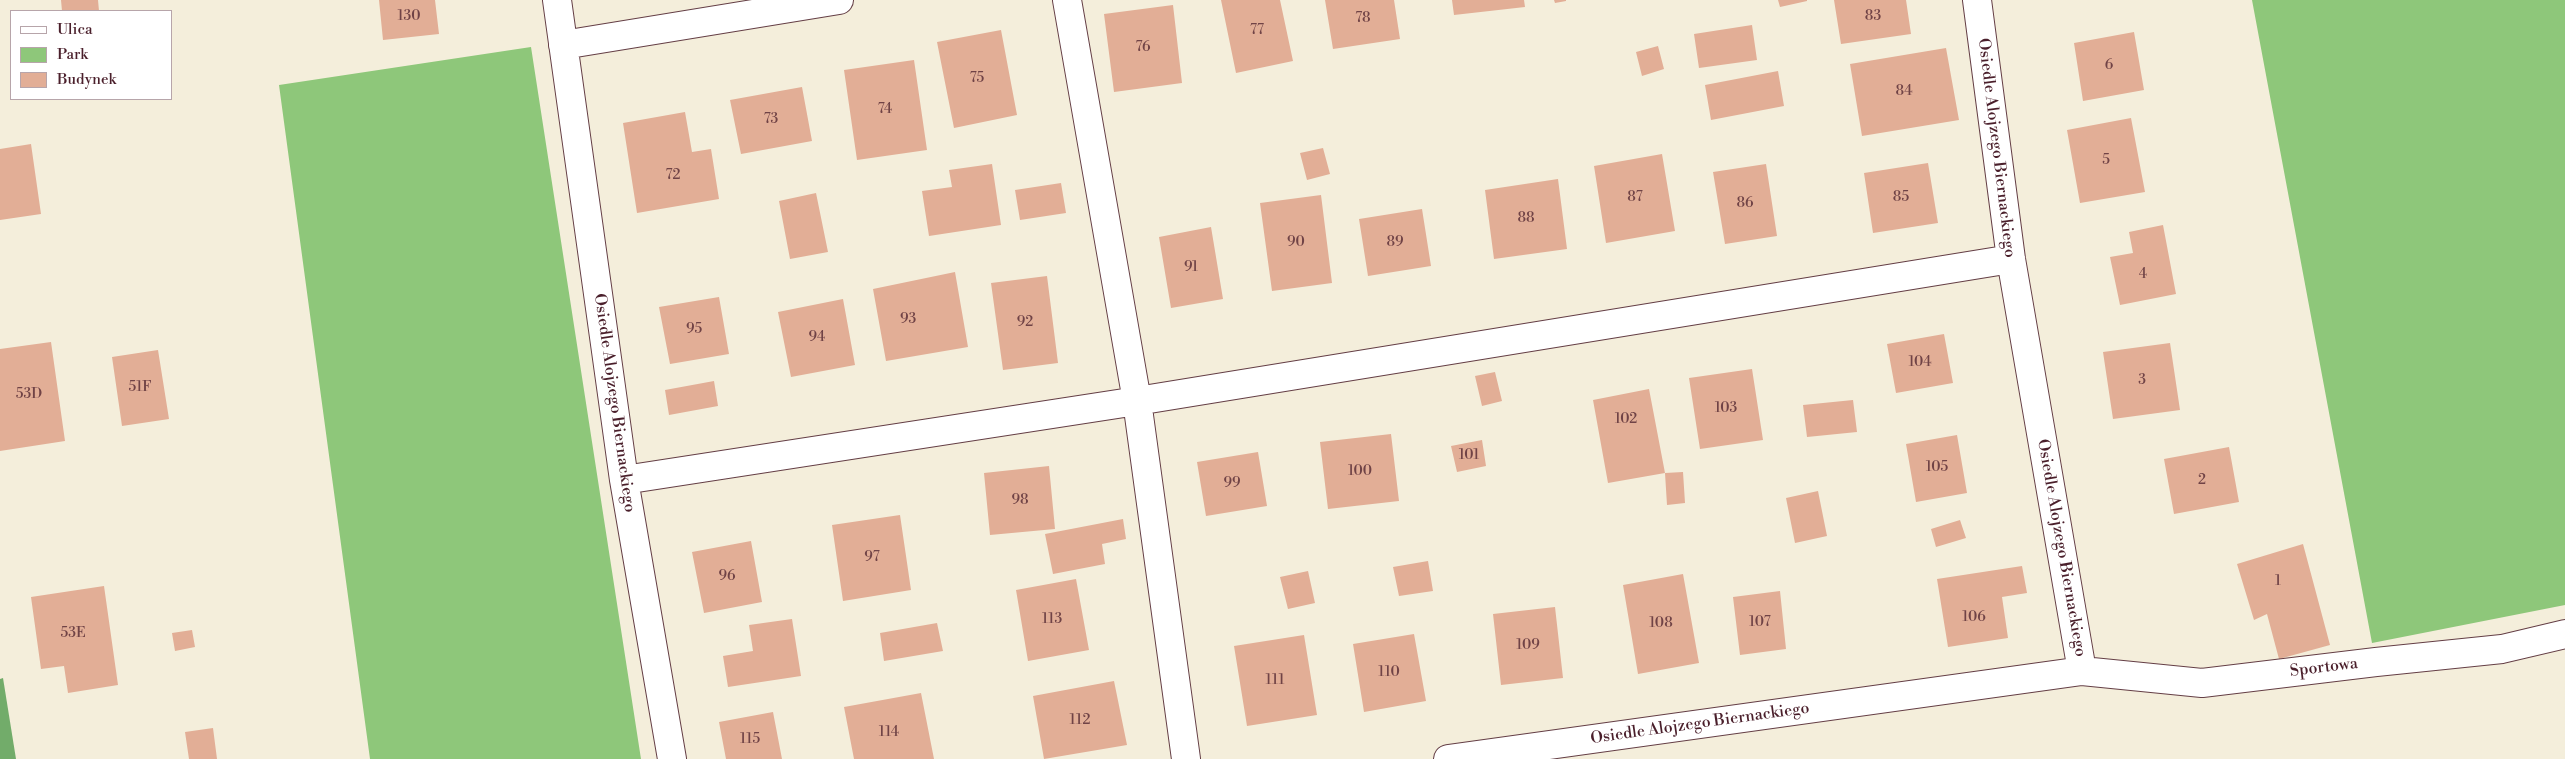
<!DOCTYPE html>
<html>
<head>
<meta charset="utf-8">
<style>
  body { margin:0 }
  #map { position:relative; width:2565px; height:759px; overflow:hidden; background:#f4eedb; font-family:"Libre Bodoni",serif }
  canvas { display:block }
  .legend { position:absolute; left:10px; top:10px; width:162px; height:90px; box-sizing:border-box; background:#fff; border:1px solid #b7a5aa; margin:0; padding:6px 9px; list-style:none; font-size:15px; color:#4a1f2b }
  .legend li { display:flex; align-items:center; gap:10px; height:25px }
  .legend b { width:25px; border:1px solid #b7a5aa }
</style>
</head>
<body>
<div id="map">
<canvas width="2565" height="759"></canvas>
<ul class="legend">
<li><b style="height:6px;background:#fff"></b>Ulica</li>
<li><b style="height:14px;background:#8ec77a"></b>Park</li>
<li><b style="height:14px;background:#e2ae96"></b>Budynek</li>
</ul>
</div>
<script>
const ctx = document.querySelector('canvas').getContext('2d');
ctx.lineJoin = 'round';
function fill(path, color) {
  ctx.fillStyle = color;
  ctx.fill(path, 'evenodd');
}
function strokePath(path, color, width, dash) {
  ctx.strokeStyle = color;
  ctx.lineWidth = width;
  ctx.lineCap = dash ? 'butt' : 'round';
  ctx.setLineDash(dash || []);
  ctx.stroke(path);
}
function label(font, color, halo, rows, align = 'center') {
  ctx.font = font + ' "Libre Bodoni",serif';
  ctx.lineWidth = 4.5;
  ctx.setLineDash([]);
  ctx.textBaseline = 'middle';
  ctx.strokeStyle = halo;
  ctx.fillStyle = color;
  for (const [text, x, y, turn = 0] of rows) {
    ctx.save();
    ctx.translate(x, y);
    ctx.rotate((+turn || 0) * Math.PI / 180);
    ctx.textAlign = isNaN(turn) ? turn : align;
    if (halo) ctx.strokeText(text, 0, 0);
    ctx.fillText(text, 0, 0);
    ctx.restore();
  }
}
fill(new Path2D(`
  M2252,0H2565V605L2372,643Z
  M531,47L641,759H370L279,85Z`), '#8ec77a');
fill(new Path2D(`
  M3,678L16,759H0V679Z`), '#72ac6a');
fill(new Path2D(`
  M61,0H98L99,11H62Z
  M379,0H435L439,34L383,40Z
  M1221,0H1280L1293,61L1236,73Z
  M1325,0H1394L1400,39L1333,49Z
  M1452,0H1524L1525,7L1454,15Z
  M1554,0H1566V1L1555,3Z
  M1778,0H1807V1L1780,7Z
  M1834,0H1906L1911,34L1841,44Z
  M1173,5L1182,83L1114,92L1104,14Z
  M1752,25L1757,60L1699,68L1694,34Z
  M1001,30L1017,115L954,128L937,42Z
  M2134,32L2144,90L2083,101L2074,43Z
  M1658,46L1664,69L1642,76L1636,52Z
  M1946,48L1959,120L1862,136L1850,64Z
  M914,60L927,150L857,160L844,70Z
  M1778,71L1784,106L1711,120L1705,85Z
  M802,87L812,141L741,154L730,100Z
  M685,112L692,152L711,149L719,199L637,213L623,123Z
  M2131,118L2145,192L2080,203L2067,130Z
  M31,144L41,214L0,220V149Z
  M1323,148L1330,174L1307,180L1300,153Z
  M1662,154L1675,231L1606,243L1594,166Z
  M1928,163L1938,223L1873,233L1864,173Z
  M992,164L1001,225L929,236L922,191L952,187L949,170Z
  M1766,164L1777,236L1725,244L1713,172Z
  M1558,179L1567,249L1494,259L1485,190Z
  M1061,183L1066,213L1020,220L1015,190Z
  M816,193L828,252L790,259L779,201Z
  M1321,195L1332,283L1272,291L1260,203Z
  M1422,209L1431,266L1368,276L1359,219Z
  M2163,225L2176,294L2120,305L2110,257L2133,253L2129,232Z
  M1211,227L1223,299L1171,308L1159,237Z
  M955,272L968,347L886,361L873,289Z
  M1047,276L1058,363L1003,370L991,283Z
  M719,297L729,354L670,364L659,307Z
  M843,299L855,365L791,377L778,312Z
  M1944,334L1953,383L1896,393L1887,344Z
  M51,342L65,441L0,451V349Z
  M2170,343L2180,410L2113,419L2103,352Z
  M158,350L169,419L122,426L112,357Z
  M1752,369L1763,440L1700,449L1689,378Z
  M1495,372L1502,401L1482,406L1475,376Z
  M714,381L718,406L669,415L665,390Z
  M1649,389L1665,473L1608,483L1593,400Z
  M1853,400L1857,432L1807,437L1803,405Z
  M1391,434L1399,501L1328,509L1320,442Z
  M1957,435L1967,493L1916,502L1906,444Z
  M1482,440L1486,466L1457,472L1451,446Z
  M2229,447L2239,502L2174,514L2164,459Z
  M1258,452L1267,506L1206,516L1197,462Z
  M1049,466L1055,529L990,535L984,473Z
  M1683,472L1685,503L1667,505L1665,473Z
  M1818,491L1827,536L1795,543L1786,498Z
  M900,515L911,590L843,601L832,525Z
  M1123,519L1126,539L1102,544L1105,564L1053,574L1045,534Z
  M1960,520L1966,538L1936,547L1931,529Z
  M751,541L762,602L704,613L692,552Z
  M2303,544L2330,645L2279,659L2267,614L2254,620L2237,564Z
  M1428,561L1433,591L1399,596L1393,567Z
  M2022,566L2027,593L2002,597L2008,638L1948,647L1937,579Z
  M1308,571L1315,603L1288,609L1280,577Z
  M1683,574L1699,663L1638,674L1623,585Z
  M1076,579L1089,650L1028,661L1016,590Z
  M104,586L118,685L68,693L64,666L41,669L31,597Z
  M1780,591L1786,649L1740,655L1733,597Z
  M1555,607L1563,678L1501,685L1493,614Z
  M792,619L801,676L728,687L723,656L753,651L749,625Z
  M937,623L943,651L884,661L880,633Z
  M192,630L195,647L175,651L172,633Z
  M1414,634L1426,701L1364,712L1353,644Z
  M1304,635L1317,715L1247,726L1234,646Z
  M1114,681L1127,745L1044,759L1033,696Z
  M921,693L934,759H854L844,707Z
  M773,712L782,759H726L719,722Z
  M213,728L217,759H189L185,732Z`), '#e2ae96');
const street = new Path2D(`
  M557,0L624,480L672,759
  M1067,0L1137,401L1186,759
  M1977,0L2011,259L2082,671
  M563,45L839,0
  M624,480L1137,401L2011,259
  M1448,759L2082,671L2202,683L2376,662L2502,649L2565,634`);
strokePath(street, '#643e45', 30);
strokePath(street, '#fff', 28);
label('14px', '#704346', null, [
  ["130",409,17],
  ["83",1873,17],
  ["78",1363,19],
  ["77",1257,31],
  ["76",1143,48],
  ["6",2109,66],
  ["75",977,79],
  ["84",1904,92],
  ["74",885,110],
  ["73",771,120],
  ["5",2106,161],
  ["72",673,176],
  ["87",1635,198],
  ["85",1901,198],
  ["86",1745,204],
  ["88",1526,219],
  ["90",1296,243],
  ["89",1395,243],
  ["91",1191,268],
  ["4",2143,275],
  ["93",908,320],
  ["92",1025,323],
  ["95",694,330],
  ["94",817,338],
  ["104",1920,363],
  ["3",2142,381],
  ["51F",140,388],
  ["53D",29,395],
  ["103",1726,409],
  ["102",1626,420],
  ["101",1469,456],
  ["105",1937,468],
  ["100",1360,472],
  ["2",2202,481],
  ["99",1232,484],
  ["98",1020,501],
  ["97",872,558],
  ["96",727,577],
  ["1",2278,582],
  ["106",1974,618],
  ["113",1052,620],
  ["107",1760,623],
  ["108",1661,624],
  ["53E",73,634],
  ["109",1528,646],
  ["110",1389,673],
  ["111",1275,681],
  ["112",1080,721],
  ["114",889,733],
  ["115",750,740]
]);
label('16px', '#4a1f2b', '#fff', [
  ["Osiedle Alojzego Biernackiego",1996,148,83],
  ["Osiedle Alojzego Biernackiego",614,403,82],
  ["Osiedle Alojzego Biernackiego",2061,548,80],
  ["Sportowa",2324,668,-7],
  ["Osiedle Alojzego Biernackiego",1700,724,-8]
]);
</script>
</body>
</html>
